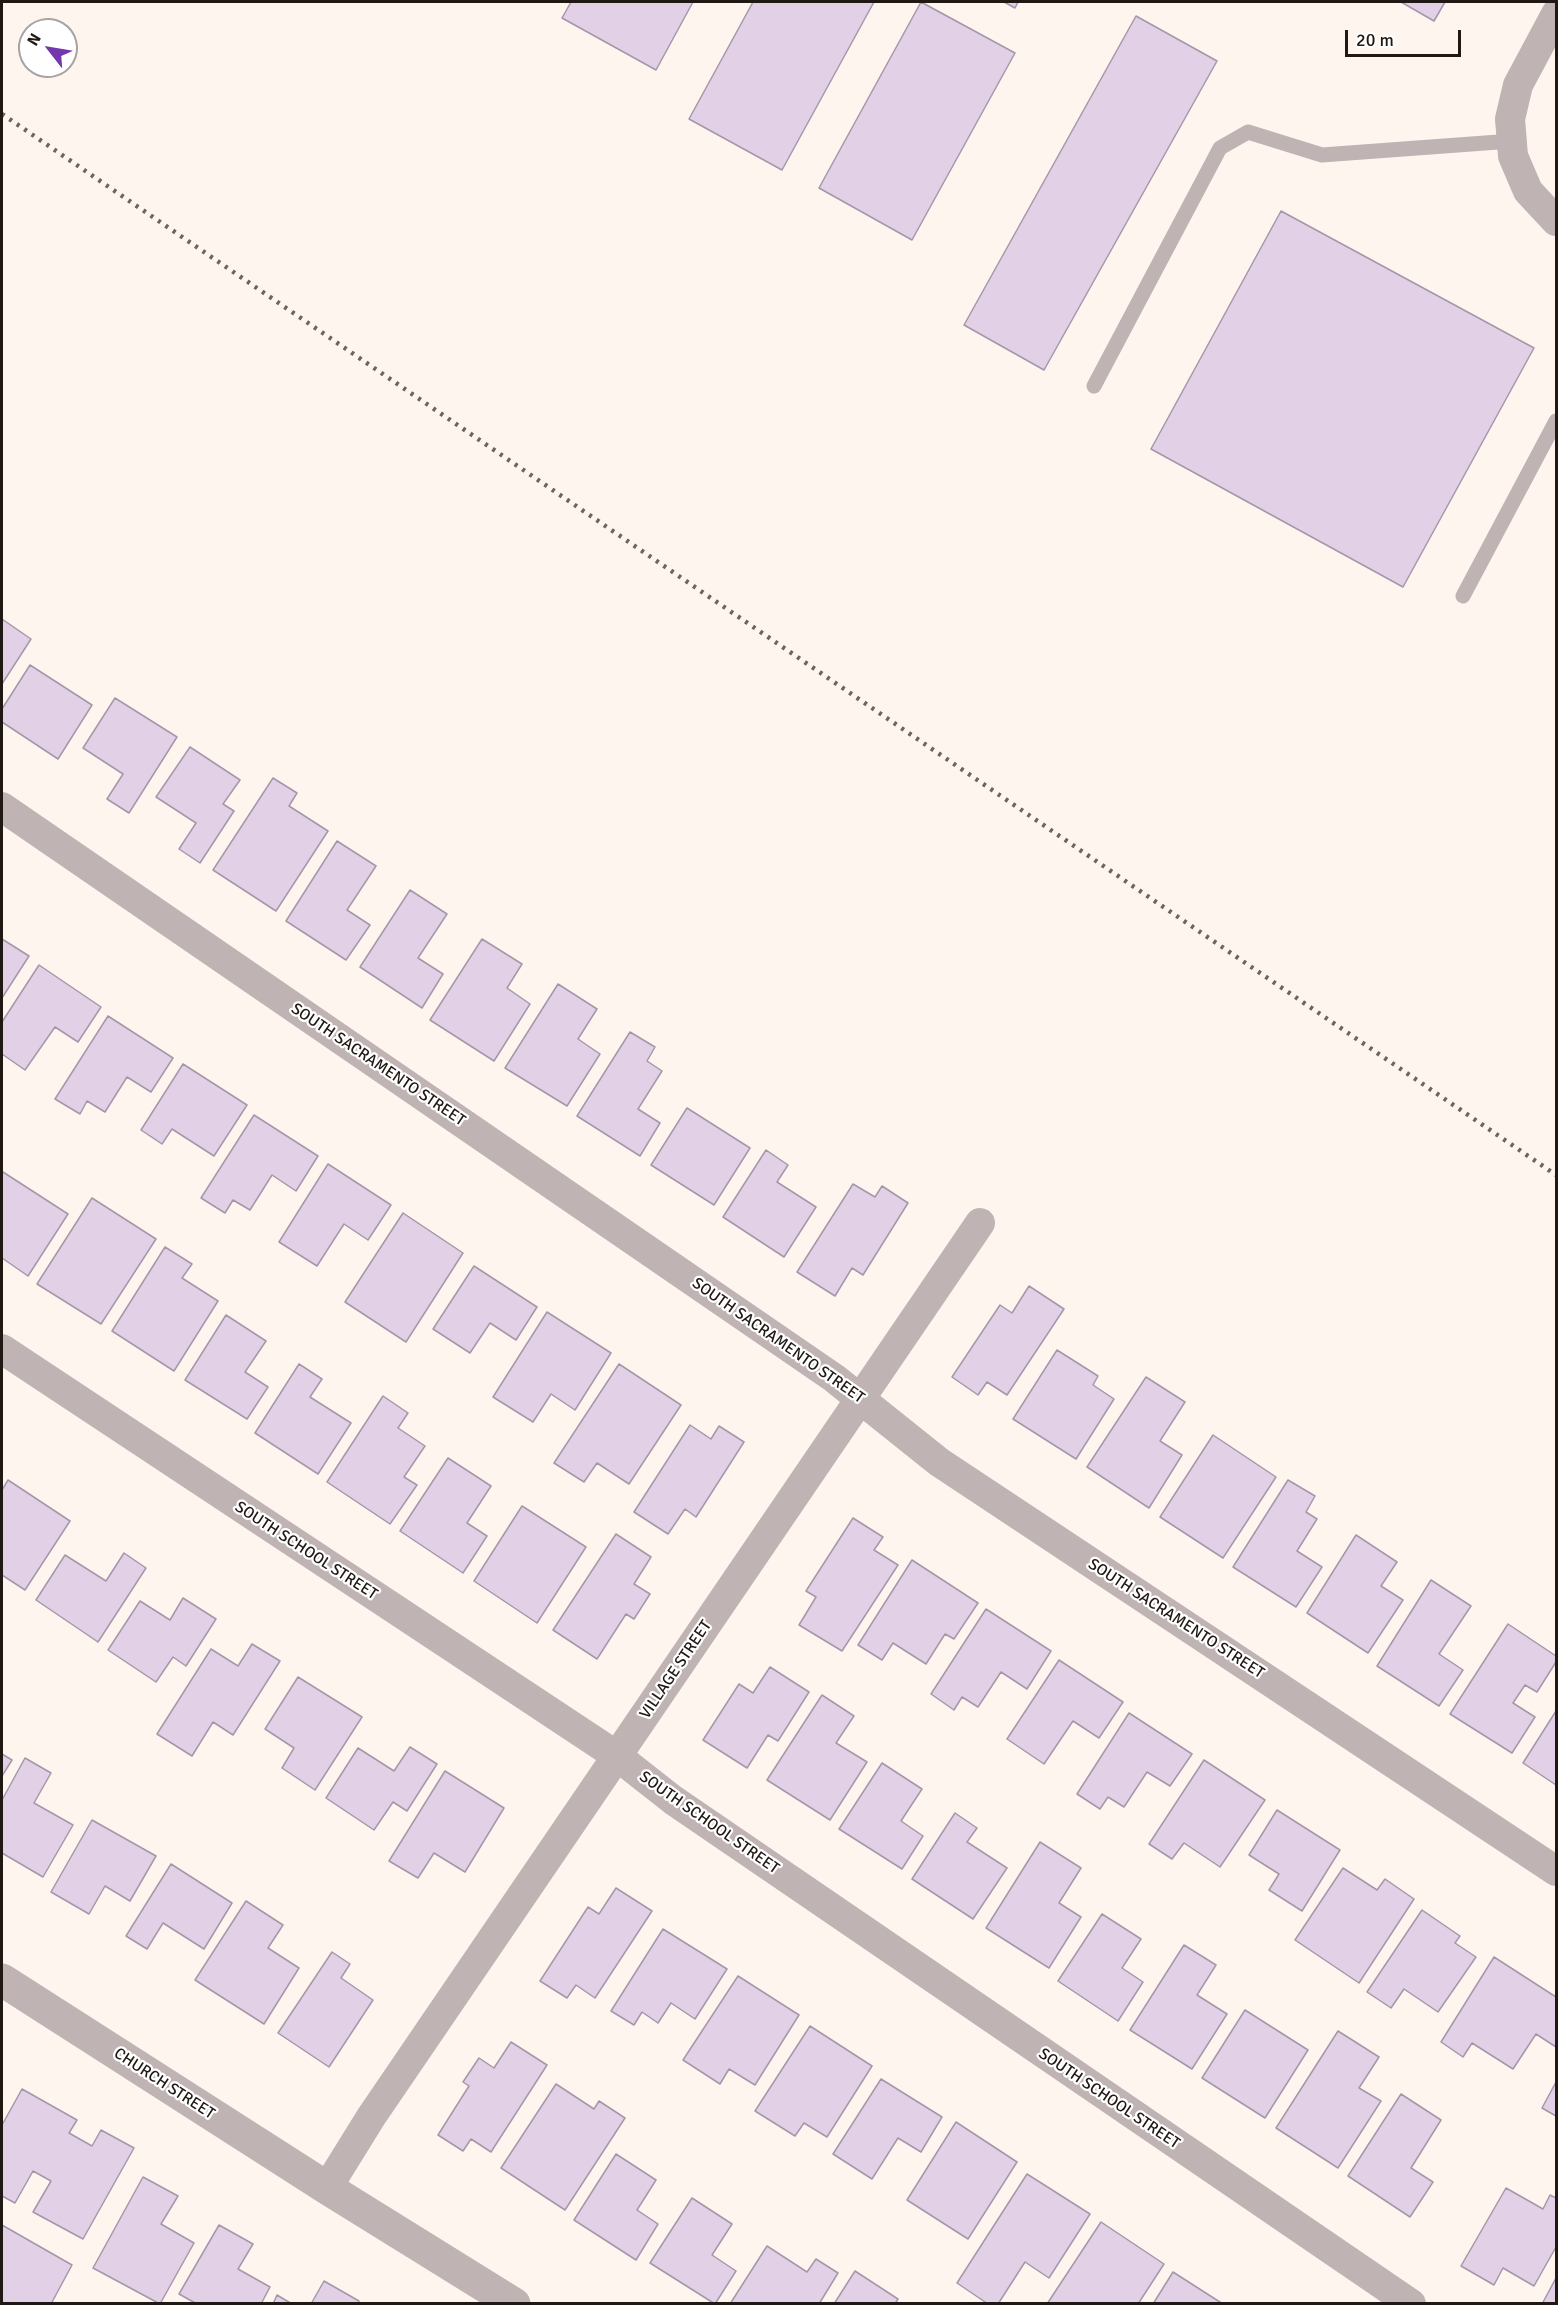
<!DOCTYPE html>
<html>
<head>
<meta charset="utf-8">
<style>
  body { margin:0 }
  #map { position:relative; width:1558px; height:2305px; overflow:hidden; background:#fff5ef; font-family:Signika,sans-serif }
  canvas { display:block }
  .frame { position:absolute; inset:0; border:3px solid #201813; pointer-events:none }
  .north { position:absolute; left:18px; top:18px; width:60px; height:60px; box-sizing:border-box; background:#fff; border:2px solid #a6a3a1; border-radius:50%; rotate:301deg; font-size:16px; font-weight:700; line-height:24px; text-align:center; color:#201813 }
  .north::after { content:''; display:block; margin:auto; width:21px; height:27px; background:#7338ae; clip-path:polygon(50% 0,100% 100%,50% 72%,0 100%) }
  .scale { position:absolute; left:1345px; top:30px; width:116px; height:27px; box-sizing:border-box; border:3px solid #201813; border-top:0; padding-left:8px; font-size:18px; line-height:21px; white-space:nowrap; color:#201813; -webkit-text-stroke:4px #fff; paint-order:stroke }
</style>
</head>
<body>
<div id="map">
<canvas width="1558" height="2305"></canvas>
<div class="frame"></div>
<div class="north">N</div>
<div class="scale">20 m</div>
</div>
<script>
const ctx = document.querySelector('canvas').getContext('2d');
ctx.lineJoin = 'round';
function fill(path, color) {
  ctx.fillStyle = color;
  ctx.fill(path, 'evenodd');
}
function strokePath(path, color, width, dash) {
  ctx.strokeStyle = color;
  ctx.lineWidth = width;
  ctx.lineCap = dash ? 'butt' : 'round';
  ctx.setLineDash(dash || []);
  ctx.stroke(path);
}
function label(font, color, halo, rows, align = 'center') {
  ctx.font = font + ' Signika,sans-serif';
  ctx.lineWidth = 4.5;
  ctx.setLineDash([]);
  ctx.textBaseline = 'middle';
  ctx.strokeStyle = halo;
  ctx.fillStyle = color;
  for (const [text, x, y, turn = 0] of rows) {
    ctx.save();
    ctx.translate(x, y);
    ctx.rotate((+turn || 0) * Math.PI / 180);
    ctx.textAlign = isNaN(turn) ? turn : align;
    if (halo) ctx.strokeText(text, 0, 0);
    ctx.fillText(text, 0, 0);
    ctx.restore();
  }
}
const building = new Path2D(`
  M571,2H693L656,70L562,18Z
  M753,2H874L782,170L689,119Z
  M921,2L1015,53L912,240L819,188Z
  M1004,2H1018L1015,8Z
  M1401,2H1445L1434,21Z
  M1136,16L1217,61L1044,370L964,325Z
  M1281,211L1534,348L1403,587L1151,449Z
  M2,619L31,639L2,684Z
  M30,665L92,705L58,759L2,722V709Z
  M115,698L177,737L129,813L107,799L123,774L83,748Z
  M190,747L240,780L223,804L234,811L200,863L179,849L196,823L156,797Z
  M273,778L297,793L289,806L328,831L276,911L213,870Z
  M337,841L376,866L347,910L370,925L346,960L286,921Z
  M410,890L447,914L418,958L443,974L422,1008L360,967Z
  M2,939L29,956L2,998Z
  M482,939L522,964L507,988L530,1004L494,1061L430,1020Z
  M39,965L101,1007L78,1042L55,1027L25,1070L2,1054V1022Z
  M558,984L597,1009L578,1039L600,1054L567,1106L505,1068Z
  M108,1016L173,1058L151,1092L127,1077L105,1112L87,1101L80,1114L55,1099Z
  M630,1032L655,1047L647,1061L662,1071L638,1109L660,1123L640,1156L577,1116Z
  M183,1064L247,1105L214,1156L172,1129L162,1144L141,1130Z
  M687,1108L750,1148L714,1205L651,1165Z
  M254,1115L318,1156L296,1191L272,1175L250,1210L233,1200L225,1213L201,1198Z
  M766,1150L788,1165L777,1182L816,1207L784,1257L723,1217Z
  M328,1164L391,1205L368,1240L344,1224L317,1266L279,1242Z
  M3,1172L68,1214L28,1276L2,1258V1174Z
  M853,1184L875,1197L882,1186L908,1203L863,1275L852,1268L835,1296L797,1272Z
  M92,1198L156,1239L101,1324L37,1284Z
  M403,1213L463,1253L406,1342L345,1302Z
  M165,1247L192,1264L182,1278L218,1301L174,1371L112,1331Z
  M474,1266L537,1307L516,1340L490,1323L470,1353L433,1329Z
  M1029,1286L1064,1309L1007,1395L987,1382L978,1395L952,1377L1000,1305L1012,1313Z
  M547,1312L611,1353L575,1410L551,1394L533,1422L493,1397Z
  M226,1315L266,1341L245,1372L268,1387L247,1419L185,1380Z
  M1057,1350L1098,1376L1093,1385L1114,1399L1076,1459L1013,1419Z
  M299,1364L322,1379L310,1397L351,1423L318,1474L255,1433Z
  M619,1364L681,1405L629,1484L597,1463L584,1482L554,1463Z
  M1146,1377L1185,1402L1160,1441L1182,1455L1149,1508L1087,1467Z
  M383,1396L408,1413L398,1428L425,1446L404,1477L417,1485L390,1524L327,1482Z
  M690,1425L711,1439L719,1426L744,1442L696,1517L685,1509L668,1534L634,1512Z
  M1213,1435L1276,1477L1223,1558L1160,1517Z
  M448,1458L491,1486L467,1523L487,1536L463,1573L400,1531Z
  M8,1480L70,1521L25,1590L2,1575V1490Z
  M1288,1480L1315,1496L1306,1512L1317,1519L1297,1551L1322,1567L1296,1607L1233,1567Z
  M522,1506L586,1547L537,1623L474,1581Z
  M853,1518L883,1537L874,1550L898,1565L842,1651L799,1625L816,1597L806,1591Z
  M616,1534L651,1557L634,1584L650,1594L634,1619L626,1614L597,1659L553,1630Z
  M1356,1535L1397,1562L1381,1586L1403,1600L1368,1653L1307,1613Z
  M124,1553L146,1568L98,1642L36,1600L65,1555L106,1581Z
  M912,1560L978,1603L954,1639L945,1634L926,1664L893,1643L882,1660L858,1645Z
  M1431,1580L1471,1606L1439,1654L1463,1670L1439,1706L1377,1666Z
  M183,1598L216,1619L186,1666L173,1657L156,1682L108,1650L140,1601L170,1620Z
  M986,1609L1051,1651L1027,1689L1001,1672L978,1707L962,1697L954,1710L931,1694Z
  M1508,1624L1556,1656V1662L1537,1692L1525,1685L1513,1703L1535,1717L1512,1753L1450,1714Z
  M252,1644L280,1661L233,1735L213,1722L192,1756L157,1734L211,1649L238,1666Z
  M1059,1660L1123,1702L1099,1738L1073,1721L1044,1764L1007,1739Z
  M770,1667L809,1692L778,1741L768,1735L747,1768L703,1740L739,1684L753,1693Z
  M298,1677L362,1717L315,1790L282,1768L294,1748L265,1729Z
  M822,1695L854,1716L836,1743L867,1762L830,1820L767,1780Z
  M1556,1711V1785L1523,1763Z
  M1129,1713L1192,1754L1170,1786L1147,1772L1124,1807L1108,1797L1100,1809L1077,1794Z
  M410,1747L437,1764L407,1811L393,1802L374,1830L326,1798L358,1748L394,1771Z
  M2,1754L12,1760L2,1776Z
  M25,1758L51,1773L34,1803L73,1825L43,1877L2,1853V1800Z
  M1204,1760L1265,1800L1220,1867L1184,1843L1172,1859L1149,1844Z
  M882,1763L922,1789L901,1821L923,1836L902,1869L839,1829Z
  M445,1771L504,1808L465,1872L434,1853L418,1878L389,1861Z
  M1277,1810L1340,1850L1302,1911L1269,1890L1279,1874L1249,1855Z
  M955,1813L977,1828L967,1842L1007,1868L973,1919L912,1879Z
  M92,1820L156,1856L130,1901L105,1886L89,1914L51,1892Z
  M1040,1842L1081,1868L1059,1903L1081,1917L1049,1968L986,1928Z
  M171,1864L232,1903L204,1949L163,1923L147,1949L126,1936Z
  M1343,1868L1377,1890L1385,1879L1414,1899L1359,1983L1295,1940Z
  M616,1888L652,1911L595,1998L576,1985L567,1998L540,1981L588,1907L599,1914Z
  M246,1901L283,1925L268,1948L299,1968L264,2024L195,1980Z
  M1422,1910L1460,1936L1455,1943L1476,1957L1438,2012L1404,1989L1391,2008L1367,1992Z
  M1102,1914L1141,1939L1122,1968L1143,1982L1118,2021L1058,1981Z
  M663,1929L727,1969L695,2019L671,2003L658,2023L642,2012L634,2025L611,2011Z
  M1184,1945L1216,1965L1197,1995L1227,2014L1192,2069L1130,2030Z
  M332,1952L350,1964L341,1978L373,2000L329,2067L278,2033Z
  M1494,1957L1556,1997V2047L1536,2034L1513,2069L1472,2043L1463,2057L1441,2042Z
  M738,1976L799,2015L755,2085L729,2069L720,2084L683,2060Z
  M1245,2010L1308,2050L1265,2118L1202,2078Z
  M810,2026L872,2066L827,2137L804,2123L795,2136L755,2111Z
  M1338,2031L1379,2057L1359,2088L1381,2101L1338,2168L1276,2128Z
  M511,2042L547,2065L491,2152L471,2139L463,2151L438,2135L469,2086L463,2082L479,2058L494,2068Z
  M881,2079L942,2117L921,2152L898,2138L872,2179L833,2154Z
  M1556,2082V2116L1542,2108Z
  M556,2084L594,2109L599,2101L625,2118L565,2210L501,2168Z
  M22,2089L77,2120L69,2133L92,2146L101,2130L134,2148L83,2239L33,2212L51,2181L33,2171L15,2203L2,2196V2125Z
  M1401,2094L1441,2120L1411,2168L1433,2182L1410,2217L1348,2176Z
  M956,2122L1017,2162L968,2239L907,2200Z
  M616,2154L656,2180L637,2210L658,2224L636,2260L574,2220Z
  M1027,2174L1090,2214L1049,2278L1025,2262L998,2304H988L957,2283Z
  M143,2177L178,2196L161,2224L194,2243L160,2304L93,2268Z
  M1506,2188L1543,2209L1550,2195L1556,2198V2247L1534,2286L1503,2268L1494,2285L1461,2266Z
  M692,2198L732,2224L712,2255L736,2271L715,2304L650,2263Z
  M1101,2222L1164,2264L1138,2304H1047Z
  M2,2225L72,2265L51,2304H2Z
  M219,2225L253,2244L238,2269L270,2287L261,2304H197L179,2294Z
  M767,2246L807,2272L816,2259L838,2273L819,2304H730Z
  M855,2271L898,2299L895,2304H834Z
  M1173,2272L1223,2304H1153Z
  M1556,2278V2304H1542Z
  M324,2281L359,2301L358,2304H311Z
  M277,2295L292,2304H273Z`);
fill(building, '#e2d1e6');
strokePath(building, '#a596a9', 1.5);
strokePath(new Path2D(`
  M1094,386L1220,148L1248,132L1322,155L1512,141
  M1463,596L1556,421`), '#c0b3b4', 15);
strokePath(new Path2D(`
  M1556,14L1518,85L1510,119L1513,156L1528,191L1556,221
  M2,807L834,1378L939,1462L1556,1871
  M2,1349L617,1756L673,1800L1411,2304
  M327,2188L371,2117L980,1223`), '#c0b3b4', 30);
strokePath(new Path2D(`
  M2,1980L327,2188L514,2304`), '#c0b3b4', 33);
strokePath(new Path2D(`
  M2,114L1556,1175`), '#6d645f', 4.5, [3, 6]);
label('16px', '#201813', '#fff', [
  ["SOUTH SACRAMENTO STREET",378,1065,34],
  ["SOUTH SACRAMENTO STREET",778,1341,35],
  ["SOUTH SCHOOL STREET",306,1551,33],
  ["SOUTH SACRAMENTO STREET",1176,1619,33],
  ["VILLAGE STREET",676,1670,-56],
  ["SOUTH SCHOOL STREET",709,1823,35],
  ["CHURCH STREET",164,2084,33],
  ["SOUTH SCHOOL STREET",1109,2099,34]
]);
</script>
</body>
</html>
